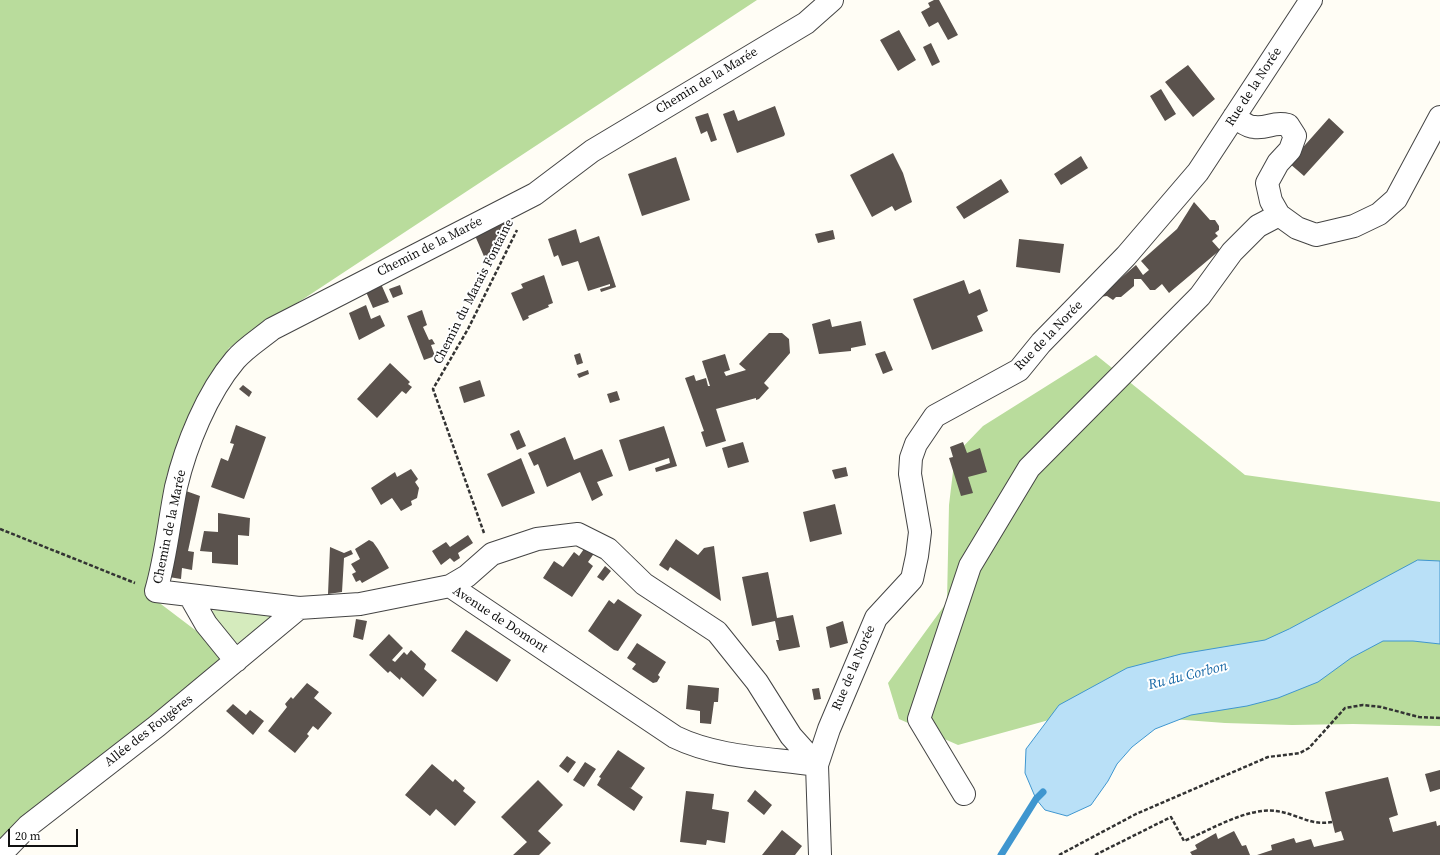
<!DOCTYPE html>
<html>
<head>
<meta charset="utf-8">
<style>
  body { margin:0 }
  #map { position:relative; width:1440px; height:855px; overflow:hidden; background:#fffdf5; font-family:"Source Serif 4",serif }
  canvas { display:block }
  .scale { position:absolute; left:8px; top:829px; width:70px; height:18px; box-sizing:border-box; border:2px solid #111; border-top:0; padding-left:5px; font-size:12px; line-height:14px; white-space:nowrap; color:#111; -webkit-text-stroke:3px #fff; paint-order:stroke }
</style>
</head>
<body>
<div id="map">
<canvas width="1440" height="855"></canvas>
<div class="scale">20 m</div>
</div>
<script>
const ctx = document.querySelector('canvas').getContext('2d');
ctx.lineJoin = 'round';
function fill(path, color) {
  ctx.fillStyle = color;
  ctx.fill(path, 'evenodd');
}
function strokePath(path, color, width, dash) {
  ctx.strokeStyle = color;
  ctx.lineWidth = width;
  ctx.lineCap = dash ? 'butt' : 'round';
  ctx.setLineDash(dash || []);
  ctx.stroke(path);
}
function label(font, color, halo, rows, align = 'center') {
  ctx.font = font + ' "Source Serif 4",serif';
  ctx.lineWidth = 4;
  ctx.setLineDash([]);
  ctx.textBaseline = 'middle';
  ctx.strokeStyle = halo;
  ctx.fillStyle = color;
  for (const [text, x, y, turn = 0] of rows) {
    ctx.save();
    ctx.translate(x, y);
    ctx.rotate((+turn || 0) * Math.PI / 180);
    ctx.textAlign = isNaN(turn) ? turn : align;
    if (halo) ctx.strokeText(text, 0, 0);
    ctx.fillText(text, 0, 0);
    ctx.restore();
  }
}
fill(new Path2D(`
  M216,608L271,616L272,622L238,643L231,642L210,613Z`), '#d5ebbd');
fill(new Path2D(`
  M0,0H757L229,348L167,474L149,595L236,661L0,845Z
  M1096,355L1245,475L1440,502V726L1353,724L1292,725L1225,723L1078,712L958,745L899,719L888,683L947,602L949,505L955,455L983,426Z`), '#b9dc9c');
const water = new Path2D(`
  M1418,560L1440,561V644L1413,641H1383L1351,658L1318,682L1278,698L1247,706L1191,715L1155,729L1132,747L1117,764L1108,781L1091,805L1067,816L1045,810L1036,799L1025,773L1026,749L1059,705L1127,668L1181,654L1265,640L1289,629Z`);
fill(water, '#b9e0f7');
strokePath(water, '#3f96cf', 1);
strokePath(new Path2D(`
  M1001,855L1036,799L1043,792`), '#3f96cf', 7);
fill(new Path2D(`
  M934,0H939L958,35L948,40L938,22L929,27L921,12L930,7L928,3Z
  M899,30L916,60L898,71L880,40Z
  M931,43L940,62L932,66L923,47Z
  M1188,65L1215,99L1193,117L1165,82Z
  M1161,89L1176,114L1165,121L1150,96Z
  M775,106L785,134L784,136L737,153L723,114L734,110L738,121Z
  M708,113L717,140L711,142L707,131L701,134L695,117Z
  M1329,118L1344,132L1304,176L1289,163Z
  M893,153L903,173L912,202L895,211L892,206L872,217L850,175Z
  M1081,156L1088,168L1061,185L1054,174Z
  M676,157L690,200L642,216L628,174Z
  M1001,179L1009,192L964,219L956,207Z
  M1194,202L1210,220H1215L1219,226V230L1215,233L1218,236L1212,241L1220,250L1169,293L1162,284L1155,290H1150L1141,279H1134V286L1121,297H1116L1113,300L1107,296L1099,297L1136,265L1143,275L1149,270L1141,261L1177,229Z
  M506,217L509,230L496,257L486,261L473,231Z
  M576,229L580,243L599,236L616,287L601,292L600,289L610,286V284L588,291L578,261L562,266L558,255L554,257L548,239Z
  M833,230L835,239L818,243L815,234Z
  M1019,239L1064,244L1060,273L1016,267Z
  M544,275L553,303L548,305L549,307L528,316L529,318L523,321L511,293L523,288L521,284Z
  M378,277L389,302L373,308L363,285Z
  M964,280L969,294L980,289L988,311L977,316L983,331L932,350L913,299Z
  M400,285L403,294L393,298L389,289Z
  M366,305L371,319L380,315L385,326L359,340L349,313Z
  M422,310L427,325L423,327L429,340L432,339L435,344L431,345L435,356L424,360L407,316Z
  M830,319L832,327L861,321L866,345L851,348V351L819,354L812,324Z
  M769,333H782L789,339L790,353L764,383L769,388L759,399L756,400V398L716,409L726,441L706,447L701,432L704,431L685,378L694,375L696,381L706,378L708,386H710L702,361L725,354L730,370L724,372L726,376L746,370L739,364Z
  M885,351L893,370L883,374L875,354Z
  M580,353L583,363L577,365L574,355Z
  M390,363L410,382L408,384L412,387L406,394L402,391L377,418L357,399Z
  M588,370L589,374L579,378L577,374Z
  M480,380L485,396L464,403L459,387Z
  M243,385L252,392L249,397L239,389Z
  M617,391L620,400L610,403L607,394Z
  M236,425L266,437L244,499L211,487L221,458L228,461L234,444L230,443Z
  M664,426L677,466L656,472L655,468L670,463L669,458L629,471L619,440Z
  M519,430L526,446L517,450L510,434Z
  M565,437L574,460L602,449L613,476L597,482L603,495L592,501L580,472L547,487L538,464L534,466L528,453Z
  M743,442L749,462L728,468L722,448Z
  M963,442L967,453L980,448L987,472L968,477L973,493L961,496L949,458L953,457L950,447Z
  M521,458L535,493L502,507L487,474Z
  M846,467L848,476L835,479L832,470Z
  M411,469L418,479L415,482L419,488L417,498L411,501L412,505L401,511L392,498L381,505L371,488L395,472L397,477Z
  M186,491L200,496L188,551L194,552L192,570L182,568L181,579L169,577Z
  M835,504L842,534L810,542L803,512Z
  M218,513L250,518L249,536L238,535V565L212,563V552L200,551L204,531L218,532Z
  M468,535L473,543L458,553L460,558L454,562L450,558L441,565L432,551L446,542L450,547Z
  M676,539L698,555L704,548L714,546L721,601L670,567L668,571L659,565Z
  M369,540L373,542L378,549L389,568L362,583L360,580L356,582L352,574L356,572L351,564L360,559L355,549Z
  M586,546L595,552L588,562L593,566L572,597L543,578L554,561L563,567L574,552L579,556Z
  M330,547L344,553L351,550L353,554L344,558L342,592L328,594Z
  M605,566L611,571L603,581L597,577Z
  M768,572L777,618L793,615L800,647L779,651L776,640H779L775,621L752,626L742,577Z
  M618,599L642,615L618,651L614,650L588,631L609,600L614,604Z
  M356,619L367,621L363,640L353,637Z
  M843,621L848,643L830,648L826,627Z
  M466,630L511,660L497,682L451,651Z
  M389,634L403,648L392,660L395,662L404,652L407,655L411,650L426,664L424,669L437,680L423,697L401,677L400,680L390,671L388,673L369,655Z
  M637,643L666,662L658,675L660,677L657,682L653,683L632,669L636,664L627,658Z
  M307,683L319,692L314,698L332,713L318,730L313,726L307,734L309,736L295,753L268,731L287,707L285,704L291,697L293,699Z
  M688,685L719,688L718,702H714L711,724L700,723V711L686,709Z
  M819,688L821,699L814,700L812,689Z
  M233,704L246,715L250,710L264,721L253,735L226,711Z
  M618,750L645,768L631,788L629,787L643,797L634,811L597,785L601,778L599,777Z
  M567,756L576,762L568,773L559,766Z
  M585,762L596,769L584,787L573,780Z
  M432,764L453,782L455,779L465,788L463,791L476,802L455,826L436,809L430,816L405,795Z
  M1440,770V789L1430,792L1425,774Z
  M1388,777L1398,815L1389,818L1393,832L1436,821L1437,826L1440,825V855H1257L1272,850L1271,845L1294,838L1296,843L1311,839L1314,847L1344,840L1341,831L1335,833L1325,792Z
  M538,780L563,805L538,831L551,843L539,855H513L527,842L501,817Z
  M755,790L772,805L764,815L747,801Z
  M686,791L714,794L712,809L729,812L725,843L707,840L706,845L680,842Z
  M782,830L802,846L795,855H762Z
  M1234,831L1242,846L1246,845L1250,855H1192L1190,852L1197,849L1195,845L1216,833L1218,839Z`), '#5a524d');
const minor = new Path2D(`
  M1234,117C1240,120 1247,127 1254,127C1268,129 1273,121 1288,125L1295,136L1290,150L1278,163L1267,183L1271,201L1279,215L1297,228L1316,235L1354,226L1379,214L1396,199L1440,117
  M450,586L675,737C718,758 770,758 817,765
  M190,596L206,624L236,661
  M817,765L791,736L757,682L717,632L644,584L608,549L578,534L537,539L492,554L467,576L450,586L360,604L299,608L156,591C166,557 169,522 176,487C186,445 207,393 235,360C245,348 260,339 272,329L535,194L592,151L806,23L832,0
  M964,794L919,719L970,566L1029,468L1200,296L1232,252L1258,226L1279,215
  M0,855L28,826L157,726L299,608
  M820,855L817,765L829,729L876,618L912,579L917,556L920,532L910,474L911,458L916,444L935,416L1019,370L1041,343L1126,256L1198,172L1311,0`);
strokePath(minor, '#444', 24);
strokePath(new Path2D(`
  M0,529L135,583
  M484,533L433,389L468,329L517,230
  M1059,855L1136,814L1268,757L1300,753L1309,748L1345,708L1363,705L1381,707L1419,717L1440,718
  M1095,855L1171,817L1184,841C1210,830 1248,807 1276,811C1298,814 1310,826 1332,822`), '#333', 2.5, [4, 2]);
strokePath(minor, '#fff', 22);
label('13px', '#111', '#fff', [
  ["Chemin de la Marée",707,81,-31],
  ["Rue de la Norée",1254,87,-57],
  ["Chemin de la Marée",430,247,-27],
  ["Chemin du Marais Fontaine",474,292,-63],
  ["Rue de la Norée",1049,336,-46],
  ["Chemin de la Marée",170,527,-78],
  ["Avenue de Domont",500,620,33],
  ["Rue de la Norée",854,668,-67],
  ["Allée des Fougères",149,731,-38]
]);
label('italic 14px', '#1768a6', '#fff', [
  ["Ru du Corbon",1188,676,-14]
]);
</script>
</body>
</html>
